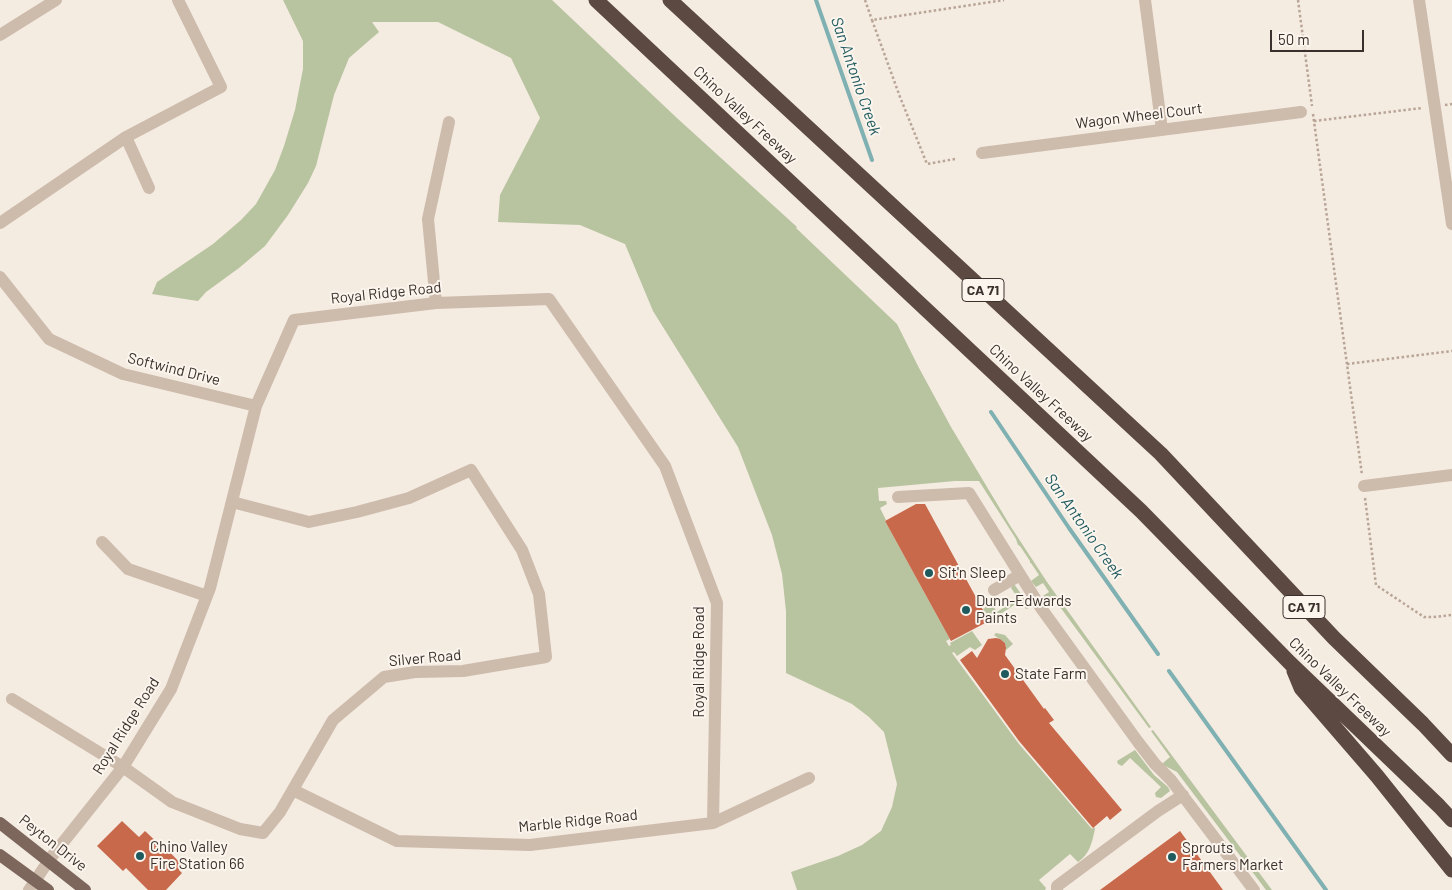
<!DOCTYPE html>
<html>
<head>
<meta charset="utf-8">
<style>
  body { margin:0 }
  #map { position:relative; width:1452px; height:890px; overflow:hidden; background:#f4ebe1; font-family:Barlow,sans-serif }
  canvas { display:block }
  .scale { position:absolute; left:1270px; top:30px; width:94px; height:22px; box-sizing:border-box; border:2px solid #3b302b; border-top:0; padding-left:6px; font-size:15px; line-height:18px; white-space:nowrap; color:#3b302b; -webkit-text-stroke:4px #fbf5ee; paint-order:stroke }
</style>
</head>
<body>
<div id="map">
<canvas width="1452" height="890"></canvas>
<div class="scale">50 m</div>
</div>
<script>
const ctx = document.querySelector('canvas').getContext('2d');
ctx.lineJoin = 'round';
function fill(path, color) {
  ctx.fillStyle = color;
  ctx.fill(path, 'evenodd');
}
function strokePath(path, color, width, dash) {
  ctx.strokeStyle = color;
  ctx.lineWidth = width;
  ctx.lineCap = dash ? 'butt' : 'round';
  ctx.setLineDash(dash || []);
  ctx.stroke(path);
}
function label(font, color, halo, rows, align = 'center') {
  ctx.font = font + ' Barlow,sans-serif';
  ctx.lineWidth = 4;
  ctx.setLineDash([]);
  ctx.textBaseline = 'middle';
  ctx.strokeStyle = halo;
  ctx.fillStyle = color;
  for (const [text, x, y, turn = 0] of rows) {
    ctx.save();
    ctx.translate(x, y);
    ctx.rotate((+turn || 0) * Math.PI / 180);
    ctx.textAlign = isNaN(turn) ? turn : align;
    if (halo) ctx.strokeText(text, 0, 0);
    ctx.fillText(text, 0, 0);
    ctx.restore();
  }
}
fill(new Path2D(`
  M283,0H552L678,119L797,227L796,228L897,324L919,368L951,427L1011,527L1047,582L1151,727L1149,728L1052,596L1045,600L1043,596L1049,592L1043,583L1036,587L1031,581L1039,575L1031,563H1030V561L1020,546L1018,545L1016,539L979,481H955L878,488L879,501H886L887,504L880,508L886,520L885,521L950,639L946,641L949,646L951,645L950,643L972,631L982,645L975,650L970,647L957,656L954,652L952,653L1019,744L1092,829L1094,827L1095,829C1092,842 1090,854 1078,862L1070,854L1039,880L1046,888L1045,890H797L791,872L838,856L862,845L881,831L892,807L897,784L884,732L869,717L852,704L786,673V611L782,574L772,535L738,447L653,311L625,244L580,225L498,222L500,195L540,118L511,58L438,22H372L379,32L349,58L334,95L316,166L308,183L288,215L265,246L239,268L206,292L198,301L152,294L157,282L213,244L241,220L256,204L275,170L284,146L295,110L303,69V41Z
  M1014,584L1029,605V608L1026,609L1020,601L999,615L1001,619L990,620L983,609L985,608V606L991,603L997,612L1018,598L1011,588Z
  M996,633L1005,635L1013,644L1006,650L1005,643L994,635Z
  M1153,730L1272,890H1266L1177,772L1163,765V763L1170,757L1151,731Z
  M1135,750L1154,775L1168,787L1170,791L1161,798L1156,797L1155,793L1161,787L1130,758L1122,766L1118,764L1117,761Z`), '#b8c4a0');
strokePath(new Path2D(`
  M816,0L872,160
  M991,412L1069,528L1158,654
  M1169,671L1326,890`), '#7fb0b2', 4);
fill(new Path2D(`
  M916,504H925L989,621L951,641L885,521Z
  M996,638L1000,639L1005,643L1006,648L1005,655L1044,709L1045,708L1054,720L1049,723L1122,810L1110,820L1107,816L1093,828L1019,741L960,660L972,651L977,658L988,639Z
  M122,821L139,837L145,831L161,846L162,844L183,866L179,870L182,873L166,890H148L126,868L123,871L97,846Z
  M1180,831L1223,890H1100Z`), '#c8694b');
strokePath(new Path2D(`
  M865,0L872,20
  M1298,0L1312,106
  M1445,105L1452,104
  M1313,114L1362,475
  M1314,121L1422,108
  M955,159L927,164L900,97L872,20L1004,0
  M1347,364L1452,351
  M1365,498L1376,585L1424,617H1433L1452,615`), '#b9a596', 2.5, [2.5, 2.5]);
strokePath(new Path2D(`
  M1145,0L1162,130
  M1419,0L1452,224
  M0,35L56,0
  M126,137L149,188
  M982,153L1301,112
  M0,223L126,137L221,87L178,0
  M0,277L49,339L123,374L256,406
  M436,303L428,219L449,122
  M1364,486L1452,475
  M898,497L969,493L1041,608L1138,742L1155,764L1171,780L1254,890
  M102,542L128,569L207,596
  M994,590L1020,575
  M12,699L123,767L172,802L240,829L263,833L280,812L333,720L384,677L415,672L463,671L546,657L539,594L522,550L471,470L409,498L357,512L309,522L232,502
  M293,790L397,841L530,845L713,823L809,778
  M29,890L49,860L123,767L171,689L210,588L256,406L294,320L436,303L549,299L665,466L717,603L713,823
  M1057,890V886L1158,811L1183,795`), '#cdbbac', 12);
strokePath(new Path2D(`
  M0,823L85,890
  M0,855L48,890`), '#7d675c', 12);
strokePath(new Path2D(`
  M596,0L1141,511L1290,663L1439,806L1452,820
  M670,0L1161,454L1334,638L1423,724L1452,755
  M1294,671L1301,688L1377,776L1452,870`), '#5c4a42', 15);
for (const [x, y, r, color] of [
  [929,573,5,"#1f5a5e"],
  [966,610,5,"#1f5a5e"],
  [1005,674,5,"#1f5a5e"],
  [140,856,5,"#1f5a5e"],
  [1172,857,5,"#1f5a5e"]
]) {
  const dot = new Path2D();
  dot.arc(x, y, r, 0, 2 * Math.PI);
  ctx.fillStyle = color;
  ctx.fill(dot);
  strokePath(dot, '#fbf5ee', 2);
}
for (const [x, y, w] of [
  [983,290,42],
  [1304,607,42]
]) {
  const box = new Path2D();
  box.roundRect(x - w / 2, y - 11.5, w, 23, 4);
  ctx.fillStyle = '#fbf5ee';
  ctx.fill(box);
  strokePath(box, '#3b302b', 1);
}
label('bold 14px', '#3b302b', null, [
  ["CA 71",983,290],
  ["CA 71",1304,607]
]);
label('15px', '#3b302b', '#fbf5ee', [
  ["Chino Valley Freeway",745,115,43],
  ["Wagon Wheel Court",1139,116,-7],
  ["Royal Ridge Road",386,293,-6],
  ["Softwind Drive",174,369,14],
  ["Chino Valley Freeway",1041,393,43],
  ["Silver Road",425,658,-5],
  ["Royal Ridge Road",699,662,-90],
  ["Chino Valley Freeway",1340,687,44],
  ["Royal Ridge Road",126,726,-58],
  ["Marble Ridge Road",578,821,-6],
  ["Peyton Drive",53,843,38]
]);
label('15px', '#3b302b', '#fbf5ee', [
  ["Sit'n Sleep",939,573],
  ["Dunn-Edwards",976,601],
  ["Paints",976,618],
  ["State Farm",1015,674],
  ["Chino Valley",150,847],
  ["Fire Station 66",150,864],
  ["Sprouts",1182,848],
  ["Farmers Market",1182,865]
], 'left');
label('italic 16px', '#1f5a5e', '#fbf5ee', [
  ["San Antonio Creek",856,76,71],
  ["San Antonio Creek",1084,526,55]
]);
</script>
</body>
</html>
